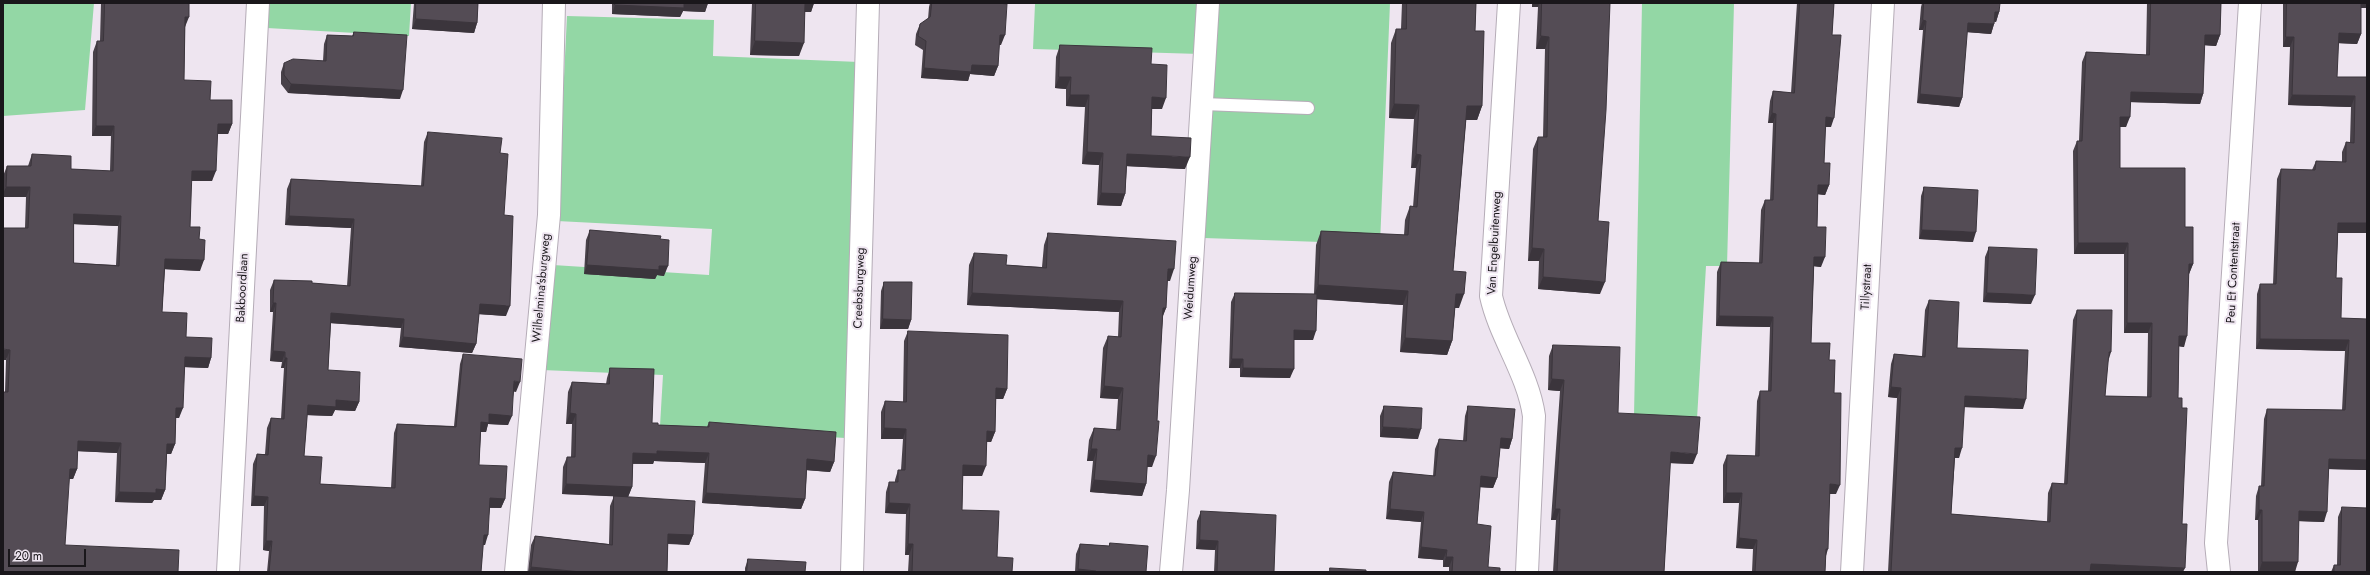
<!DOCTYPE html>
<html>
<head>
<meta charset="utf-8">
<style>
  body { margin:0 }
  #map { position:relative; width:2370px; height:575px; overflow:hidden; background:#eee5f0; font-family:Jost,sans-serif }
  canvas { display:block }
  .frame { position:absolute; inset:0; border:4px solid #1a171b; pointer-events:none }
  .scale { position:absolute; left:8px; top:549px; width:78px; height:18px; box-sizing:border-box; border:2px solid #1a171b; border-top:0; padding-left:5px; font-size:12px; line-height:14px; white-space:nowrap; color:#1a171b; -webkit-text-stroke:3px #eee5f0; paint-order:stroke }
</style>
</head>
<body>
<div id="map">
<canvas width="2370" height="575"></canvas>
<div class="frame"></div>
<div class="scale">20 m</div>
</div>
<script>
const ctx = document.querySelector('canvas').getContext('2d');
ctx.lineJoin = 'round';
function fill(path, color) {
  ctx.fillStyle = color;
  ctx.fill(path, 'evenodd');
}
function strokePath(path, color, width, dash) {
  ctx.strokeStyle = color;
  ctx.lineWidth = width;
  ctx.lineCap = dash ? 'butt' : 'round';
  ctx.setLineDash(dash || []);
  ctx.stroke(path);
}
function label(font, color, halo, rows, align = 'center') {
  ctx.font = font + ' Jost,sans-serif';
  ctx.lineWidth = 4;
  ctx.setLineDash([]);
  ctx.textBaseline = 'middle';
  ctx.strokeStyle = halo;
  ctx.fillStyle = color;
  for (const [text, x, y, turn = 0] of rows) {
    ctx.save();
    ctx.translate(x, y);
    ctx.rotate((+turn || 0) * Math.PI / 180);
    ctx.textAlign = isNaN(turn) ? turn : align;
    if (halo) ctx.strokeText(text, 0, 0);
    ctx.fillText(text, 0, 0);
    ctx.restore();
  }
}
fill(new Path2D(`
  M3,3H94L85,110L3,116Z
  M268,3H411L409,36L267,28Z
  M1017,3H1202L1200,54L1033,49L1035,4Z
  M1214,3H1390L1380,244L1204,238Z
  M1642,3H1734L1727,266H1706L1697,419L1634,416Z
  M567,16L714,20L713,56L859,62L845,438L660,426L663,375L542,370L553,265L709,275L712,229L557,221Z`), '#93d7a5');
const service = new Path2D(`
  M1203,104L1308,108`);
const minor = new Path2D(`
  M1509,3L1491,296C1500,337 1528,373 1534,416L1527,572
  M228,572L258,3
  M516,572L549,215L554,3
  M852,572L868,3
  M1171,572L1178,490L1208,3
  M1852,572L1883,3
  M2219,572L2216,543L2250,3`);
strokePath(service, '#b5acb7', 14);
strokePath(minor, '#b5acb7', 24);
strokePath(service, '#fff', 12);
strokePath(minor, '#fff', 22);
fill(new Path2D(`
  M101,3H189L185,27L184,80L210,100L232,124L228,134H217L212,181H191L190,227L199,239L200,271L165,269L162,312L186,337L211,358L208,368L185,367L179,418H176L175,444L171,454H167L165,490L161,500H154L152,503L115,502L117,453L77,451V469L73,479H69L3,572L5,392L6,360L25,228L26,197H3V176L7,166H28L32,154L71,169L110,171L111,136H92L93,52L97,41H100ZM74,224L118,226L116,265L74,263Z
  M414,3H478L477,23L474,33L412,29Z
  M612,3H708L705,12L683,11L680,17L612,14Z
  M752,3H814L811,12H805L799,56L750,55Z
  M930,3H998L1001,45H999L998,66L994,76L970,74L968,81L921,78L923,50L915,45L916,34L920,24L928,19L929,7Z
  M1402,3H1476L1475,31L1482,106L1477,120H1466L1453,271L1459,308H1455L1452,341L1447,355L1400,352L1403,305L1317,299L1313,340H1294L1290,378L1240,377V368H1229L1231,302L1235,293L1314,294L1316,245L1321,231L1404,235L1405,220L1410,206L1413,207L1416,168H1411L1414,119L1389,118L1391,43L1396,29H1401Z
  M1532,3H1610L1598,221L1600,294L1538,289L1539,261H1528L1533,149L1538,137H1543L1545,49H1536L1538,7H1532Z
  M1797,3H1834L1832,35L1831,127H1825L1824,163L1829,185L1825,195L1818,194L1817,227L1821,267L1814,266L1811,343L1829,360L1834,393L1836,494H1830L1825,572H1752L1753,549L1736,548L1739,503H1723V465L1727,455L1755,456L1757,401L1760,391H1768L1770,327L1716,326L1717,272L1721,262L1759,263L1761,210L1765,200H1770L1773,123H1768L1770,101L1773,91L1791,93Z
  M1922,3L1999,12L1996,22L1994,21V24L1991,34L1967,32L1962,98L1959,107L1917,103L1923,30H1919L1921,7Z
  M2147,3H2221L2220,35L2216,46L2204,45L2203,94L2200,104L2130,102L2126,127H2120V168L2185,227L2193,264L2189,274L2184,347L2179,346L2178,398L2183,572H1888L1897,398L1888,397L1891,364L1894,354L1922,356L1925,310L1929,300L1957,348L2023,409L1964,407L1959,458H1955L1951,514L2047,522L2048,493L2052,483L2064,484L2073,320L2077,310L2108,360L2105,396L2147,397L2148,333H2124V254H2074L2073,151L2077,141H2079L2082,62L2086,52L2146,55Z
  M2283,3H2367L2361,8V34L2357,44L2338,43L2337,77H2367V233H2338L2336,278L2341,318L2367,319V470L2329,469L2324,522L2299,521L2295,572H2258V520H2255L2256,496L2259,486H2261L2264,419L2267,409L2342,410L2345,351L2256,349L2257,294L2260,284H2273L2277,179L2281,169L2312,170L2316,161L2342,162V152L2346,142H2350L2351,107L2288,105L2290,47H2283Z
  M354,32L400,99L288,93L281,84V72L284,63L323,61L324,44L327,35L352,36Z
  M1060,45L1151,64L1162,109H1152L1151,136L1185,169L1127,166L1125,194L1121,206L1097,205L1099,165L1082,164L1085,107L1066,106V89L1055,88L1056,57Z
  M428,132L500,153L504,215L506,316L479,314L476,344L472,353L399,347L401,328L331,323L328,370L359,402L355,411L335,410L332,416L307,415L304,456L320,484L391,488L394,433L397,424L454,426L460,364L463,354L516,392L514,391L508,425L488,424L486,432H481L479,465L505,499L501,508H490L485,545H483L481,572H267L269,551L263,550L264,506H251L253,464L257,454H265L267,428L271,418L281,419L284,368H281L282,362L270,361L273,312H270V290L274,280L347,286L351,228L285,225L287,189L291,179L421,186L424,142Z
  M1924,187L1973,242L1919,239L1921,196Z
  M590,230L660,239L664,276L657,275L655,279L584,274L586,240Z
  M1048,233L1170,281H1167L1166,308L1163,316L1152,467H1147L1146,484L1142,496L1090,492L1093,461H1087L1089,440L1094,428L1116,430L1118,399L1100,398L1103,348L1108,336L1118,337L1119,312L967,305L969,265L974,253L1006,265L1042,267L1044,245Z
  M1989,247L2031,304L1983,302L1985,257Z
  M884,282L911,320L908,329H880L881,291Z
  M908,331L1007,389L1003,399H996L995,432L991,442H987L982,476H963L962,510L997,557L1012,572H908L909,555H905L906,514L885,513L886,492L889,482H895V480L898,470H901L903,439H881V412L885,401L903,402L904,341Z
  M1553,345L1618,413L1693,464L1670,463L1664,572H1553L1556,520H1551L1560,391L1548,390L1549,356Z
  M610,368L652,423L658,425L707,427L709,422L834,462L830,472L807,470L805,499L801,509L702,503L705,463L654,461L653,464H633L632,487L628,497L693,535L689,545L668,544L667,572H528L531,545L535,536L609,544L610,506L614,496L562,494L563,467L567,457H571L572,424H566L568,392L572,382L606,384L607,378Z
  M1384,406L1418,439L1380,437V416Z
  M1468,406L1512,439L1509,449L1500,448L1497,478L1493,488L1480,487L1477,524L1488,567L1500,572H1449V567H1443V560L1418,558L1421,522L1386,519L1389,482L1393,472L1433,476L1435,449L1439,439L1463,441L1465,416Z
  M2342,507L2367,572H2331L2334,565H2337L2338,517Z
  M1201,511L1274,572H1214L1215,550L1196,549L1197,521Z
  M1110,543L1146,572H1075L1076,554L1080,544L1109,546Z
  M748,559L805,572H745V568Z`), '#484149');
fill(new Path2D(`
  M684,3H708L705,12L683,11L680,17L612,14L615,5Z
  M804,3H814L811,12H801Z
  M1533,3H1539L1538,7H1532Z
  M2359,3H2367V8H2358Z
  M1995,12H1999L1996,22L1991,21Z
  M185,17H189L185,27Z
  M416,19L477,23L474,33L412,29Z
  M1923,20L1926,21L1923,30H1919Z
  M1968,23L1994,24L1991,34L1965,32Z
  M2339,33L2361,34L2357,44L2335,43Z
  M1000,35H1005L1001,45H996Z
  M2205,35H2220L2216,46L2201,45Z
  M1541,36L1549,37L1545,49H1536Z
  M2286,37H2294L2290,47H2283Z
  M755,41L804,43L799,56L750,55Z
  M972,65L998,66L994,76L970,74L968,81L921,78L924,68Z
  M1059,77H1071L1066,89L1055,88Z
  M291,84L403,90L400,99L288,93Z
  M2131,92L2203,94L2200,104L2127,102Z
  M1920,94L1962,98L1959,107L1917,103Z
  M1070,95H1089L1085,107L1066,106Z
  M2292,95L2355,96L2351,107L2288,105Z
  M1152,97L1166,98L1162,109H1148Z
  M1394,104L1419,105L1414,119L1389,118Z
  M1467,106H1482L1477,120H1462Z
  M1772,113L1776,114L1773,123H1768Z
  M1826,117L1834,118L1831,127H1822Z
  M2120,117H2130L2126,127H2116Z
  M218,124H232L228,134H214Z
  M96,126H114L111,136H92Z
  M1087,152L1103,153L1099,165L1082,164Z
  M1127,154L1190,157L1185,169L1123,166Z
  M1416,154L1421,155L1416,168H1411Z
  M192,171H216L212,181H188Z
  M1818,185H1829L1825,195L1815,194Z
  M6,187H30L26,197H3V194Z
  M1101,193L1125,194L1121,206L1097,205Z
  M74,214L121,216L118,226L70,224Z
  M289,216L354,219L351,228L285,225Z
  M2338,223H2367V233H2335Z
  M1922,230L1976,232L1973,242L1919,239Z
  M2078,243H2128L2124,254H2074Z
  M1532,248L1544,249L1539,261H1528Z
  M1814,257H1825L1821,267L1811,266Z
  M165,259L204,260L200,271L161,269Z
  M2189,264H2193L2189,274H2185Z
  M587,265L659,266H668L664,276L657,275L655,279L584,274Z
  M1168,269H1174L1170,281H1164Z
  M1543,277L1605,282L1600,294L1538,289Z
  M1318,285L1408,291L1403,305L1313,299Z
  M972,293L1123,301L1119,312L967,305Z
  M1987,293L2035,295L2031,304L1983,302Z
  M1456,294H1464L1459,308H1451Z
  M273,303H276L273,312H270Z
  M480,304L510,306L506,316L476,314Z
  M1163,308H1166L1161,320Z
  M331,313L404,319L401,328L328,323Z
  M1719,316L1773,317L1770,327L1716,326Z
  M883,319L911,320L908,329H880Z
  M2127,323H2152L2148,333H2124Z
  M1294,330L1316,331L1313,340H1291Z
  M2179,336H2187L2184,347L2176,346Z
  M403,337L476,344L472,353L399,347Z
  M1405,338L1452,341L1447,355L1400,352Z
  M2260,339L2349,340L2345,351L2256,349Z
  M3,349L10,350L6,360H3Z
  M273,351L285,352L282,362L270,361Z
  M2109,352H2111L2108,362Z
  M185,357L211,358L208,368L182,367Z
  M285,358H287L284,368H281Z
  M1232,359H1243L1240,368H1229Z
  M1243,368L1294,369L1290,378L1240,377Z
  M1552,379L1564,380L1560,391L1548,390Z
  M514,381L520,382L516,392L511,391Z
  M1104,386L1123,388L1118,399L1100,398Z
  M1891,387L1901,388L1897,398L1888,397Z
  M996,388L1007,389L1003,399H992Z
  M1965,396L2026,399L2023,409L1961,407Z
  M336,400L359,402L355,411L335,410L332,416L305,415L308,405Z
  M176,408H183L179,418H173Z
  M570,413L576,414L572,424H566Z
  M489,414L512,416L508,425L488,424L486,432H478L481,422Z
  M1383,427L1421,429L1418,439L1380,437Z
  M884,428L906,429L903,439H881Z
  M987,431L995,432L991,442L984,441Z
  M1501,438L1512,439L1509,449L1497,448Z
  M78,441L121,443L117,453L74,451Z
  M167,444H175L171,454H164Z
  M1955,448H1962L1959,458H1952Z
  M1091,449H1097L1093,461H1087Z
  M657,451L709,453L705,463L654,461L653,464L629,463L633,453Z
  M1671,452L1697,454L1693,464L1667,463Z
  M1148,455L1156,456L1152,467H1144Z
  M807,459L834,462L830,472L804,470Z
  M2329,459L2367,460V470L2325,469Z
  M963,465L986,466L982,476H960Z
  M70,469H77L73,479H66Z
  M1481,476L1497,478L1493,488L1477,487Z
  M1094,480L1146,484L1142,496L1090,492Z
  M566,484L632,487L628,497L562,494Z
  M1830,484L1840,485L1836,494H1827Z
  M156,489L165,490L161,500H154L152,503L115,502L119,492Z
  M706,493L805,499L801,509L702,503Z
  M1726,493H1742L1739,503H1723Z
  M254,496L268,497L264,506H251Z
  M490,498L505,499L501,508L487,507Z
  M889,503L910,504L906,514L885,513Z
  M1390,509L1424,512L1421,522L1386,519Z
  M1555,509H1560L1556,520H1551Z
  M2259,510H2262L2258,520H2255Z
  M2299,511L2327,512L2324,522L2295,521Z
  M668,534L693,535L689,545L665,543Z
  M484,535H488L485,545H481Z
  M1739,538L1757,540L1753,549L1736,548Z
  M1200,540L1218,541L1215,550L1196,549Z
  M266,541H272L269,551L263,550Z
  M908,544H913L909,555H905Z
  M1421,547L1447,550L1443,560L1418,558Z
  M1826,549H1828L1825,559Z
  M1446,557H1453L1449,567H1443Z
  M2262,562H2298L2295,572H2259Z
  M2091,564L2185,568L2183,572H2088Z
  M531,567L581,572H529Z
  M1078,569L1096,571V572H1077Z`), '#3b353c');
const building = new Path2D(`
  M105,3H189V17H185L184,80L211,81L210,100H232V124H218L216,171H192L190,227H200L199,239L205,240L204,260L165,259L162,312L187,313L186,337L212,338L211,358L185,357L183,408H176L175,444H167L165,490L156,489V493L119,492L121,443L78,441L77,469H70L65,545L179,550L178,572H3V392H8L10,350L3,349V228H28L30,187H6L7,166H31L32,154L71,156V169L113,171L114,126H96L97,41H103ZM74,214L121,216L119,266L74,263Z
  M416,3H478L477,23L416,19Z
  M615,3H684V8L615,5Z
  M756,3H805L804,43L755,41Z
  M932,3H998L1007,4L1005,35H1000L998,66L972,65L971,72L924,68L926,41L918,36L920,24L930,17Z
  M1407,3H1476L1475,31H1484L1482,106H1467L1453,271L1466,272L1464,294H1456L1452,341L1405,338L1408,291L1318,285L1321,231L1408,235L1410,206L1417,207L1421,155L1416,154L1419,105L1394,104L1396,29H1406Z
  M1542,3H1610L1606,110L1598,221L1609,222L1605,282L1543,277L1544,249L1532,248L1538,137H1547L1549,37L1541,36Z
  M1800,3H1834L1832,35H1841L1834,118L1826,117L1824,163H1830L1829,185H1818L1817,227H1826L1825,257H1814L1811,343H1830L1829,360H1835L1834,393H1841L1840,485L1830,484L1828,549H1826L1825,572H1755L1757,540L1739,538L1742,493H1726L1727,455L1759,456L1760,391H1771L1773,317L1719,316L1721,262L1762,263L1765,200H1773L1776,114L1772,113L1773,91L1794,93Z
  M1924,3H2000L1999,12H1995L1994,24L1968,23L1962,98L1920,94L1926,21L1923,20Z
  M2151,3H2221L2220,35H2205L2203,94L2131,92L2130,117H2120V168H2185V227H2193V264H2189L2187,336H2179L2178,398H2182V408H2187L2182,524H2187L2185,568L2091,564L2090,572H1891L1901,388L1891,387L1894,354L1925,357L1929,300L1959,302L1957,348L2028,350L2026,399L1965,396L1962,448H1955L1951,514L2050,522L2052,483L2067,484L2077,310H2112L2111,352H2109L2105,396L2151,397L2152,323H2127L2128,243H2078L2077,141H2082L2086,52L2149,55Z
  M2287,3H2361V34L2339,33L2337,77H2367V223H2338L2336,278H2342L2341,318L2367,319V460L2329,459L2327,512L2299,511L2298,562H2262V510H2259V486H2264L2267,409L2345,410L2349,340L2260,339V284H2276L2281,169L2315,170L2316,161L2346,162V142L2354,143L2355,96L2292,95L2294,37H2286Z
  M354,32L407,35L403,90L291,84L284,75V63L293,59L326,61L327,35L353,36Z
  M1060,45L1152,48L1151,64L1167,65L1166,98L1152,97L1151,136L1191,138L1190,157L1127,154L1125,194L1101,193L1103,153L1087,152L1089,95H1070L1071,77H1059Z
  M428,132L502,138L500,153L508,154L504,215L513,216L510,306L480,304L476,344L403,337L404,319L331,313L328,370L360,372L359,402L336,400V407L308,405L304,456L322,457L320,484L395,488L397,424L456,427L463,354L522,359L520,382L514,381L512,416L489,414V423L481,422L479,465L507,466L505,499L490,498L488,535H484L481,572H269L272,541H266L268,497L254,496L257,454L268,455L271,418L284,419L287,358H285V352L273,351L276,303H273L274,280L312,281V283L350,286L354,219L289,216L291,179L423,186Z
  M1924,187L1978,190L1976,232L1922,230Z
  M590,230L661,236L660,239L669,240L668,266H659V270L587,265Z
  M1048,233L1176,241L1174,269H1168L1166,308H1163L1157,421H1159L1156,456L1148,455L1146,484L1094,480L1097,449H1091L1094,428L1120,430L1123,388L1104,386L1108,336L1121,337L1123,301L972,293L974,253L1007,255L1006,265L1046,268Z
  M1989,247L2037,249L2035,295L1987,293Z
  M884,282H912L911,320L883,319Z
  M1235,293L1317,294L1316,331L1294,330V369L1243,368V359H1232Z
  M908,331L1008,335L1007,389L996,388L995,432L987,431L986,466L963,465L962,510L999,511L997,557L1013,558L1012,572H912L913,544H908L910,504L889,503V482H898V470H905L906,429L884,428L885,401L906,402Z
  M1553,345L1620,347L1618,413L1700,417L1697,454L1671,452L1664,572H1557L1560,509H1555L1564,380L1552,379Z
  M610,368L654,369L652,423H658V425L709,427V422L836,432L834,462L807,459L805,499L706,493L709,453L657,451V454L633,453L632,487L566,484L567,457H575L576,414L570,413L572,382L609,384Z
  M1384,406L1422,408L1421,429L1383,427Z
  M1468,406L1515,409L1512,439L1501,438L1497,478L1481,476L1477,524L1491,526L1488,567L1500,568V572H1452L1453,557H1446L1447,550L1421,547L1424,512L1390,509L1393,472L1435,476L1439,439L1466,441Z
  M614,496L695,501L693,535L668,534L667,572H581L531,567L535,536L612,545Z
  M2342,507L2367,508V572H2334V565H2340Z
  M1201,511L1276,515L1274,572H1217L1218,541L1200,540Z
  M1110,543L1148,546L1146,572H1096V571L1078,569L1080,544L1109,546Z
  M748,559L806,562L805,572H747Z
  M1330,568L1366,570V572H1330Z`);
fill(building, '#544c55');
strokePath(building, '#3b353c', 1);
label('12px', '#1a171b', '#eee5f0', [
  ["Van Engelbuitenweg",1495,243,-87],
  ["Peu Et Contentstraat",2234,273,-87],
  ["Tillystraat",1867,287,-87],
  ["Bakboordlaan",243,288,-87],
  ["Wilhelmina'sburgweg",542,288,-85],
  ["Creebsburgweg",860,288,-88],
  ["Weidumweg",1191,288,-86]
]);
</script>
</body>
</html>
